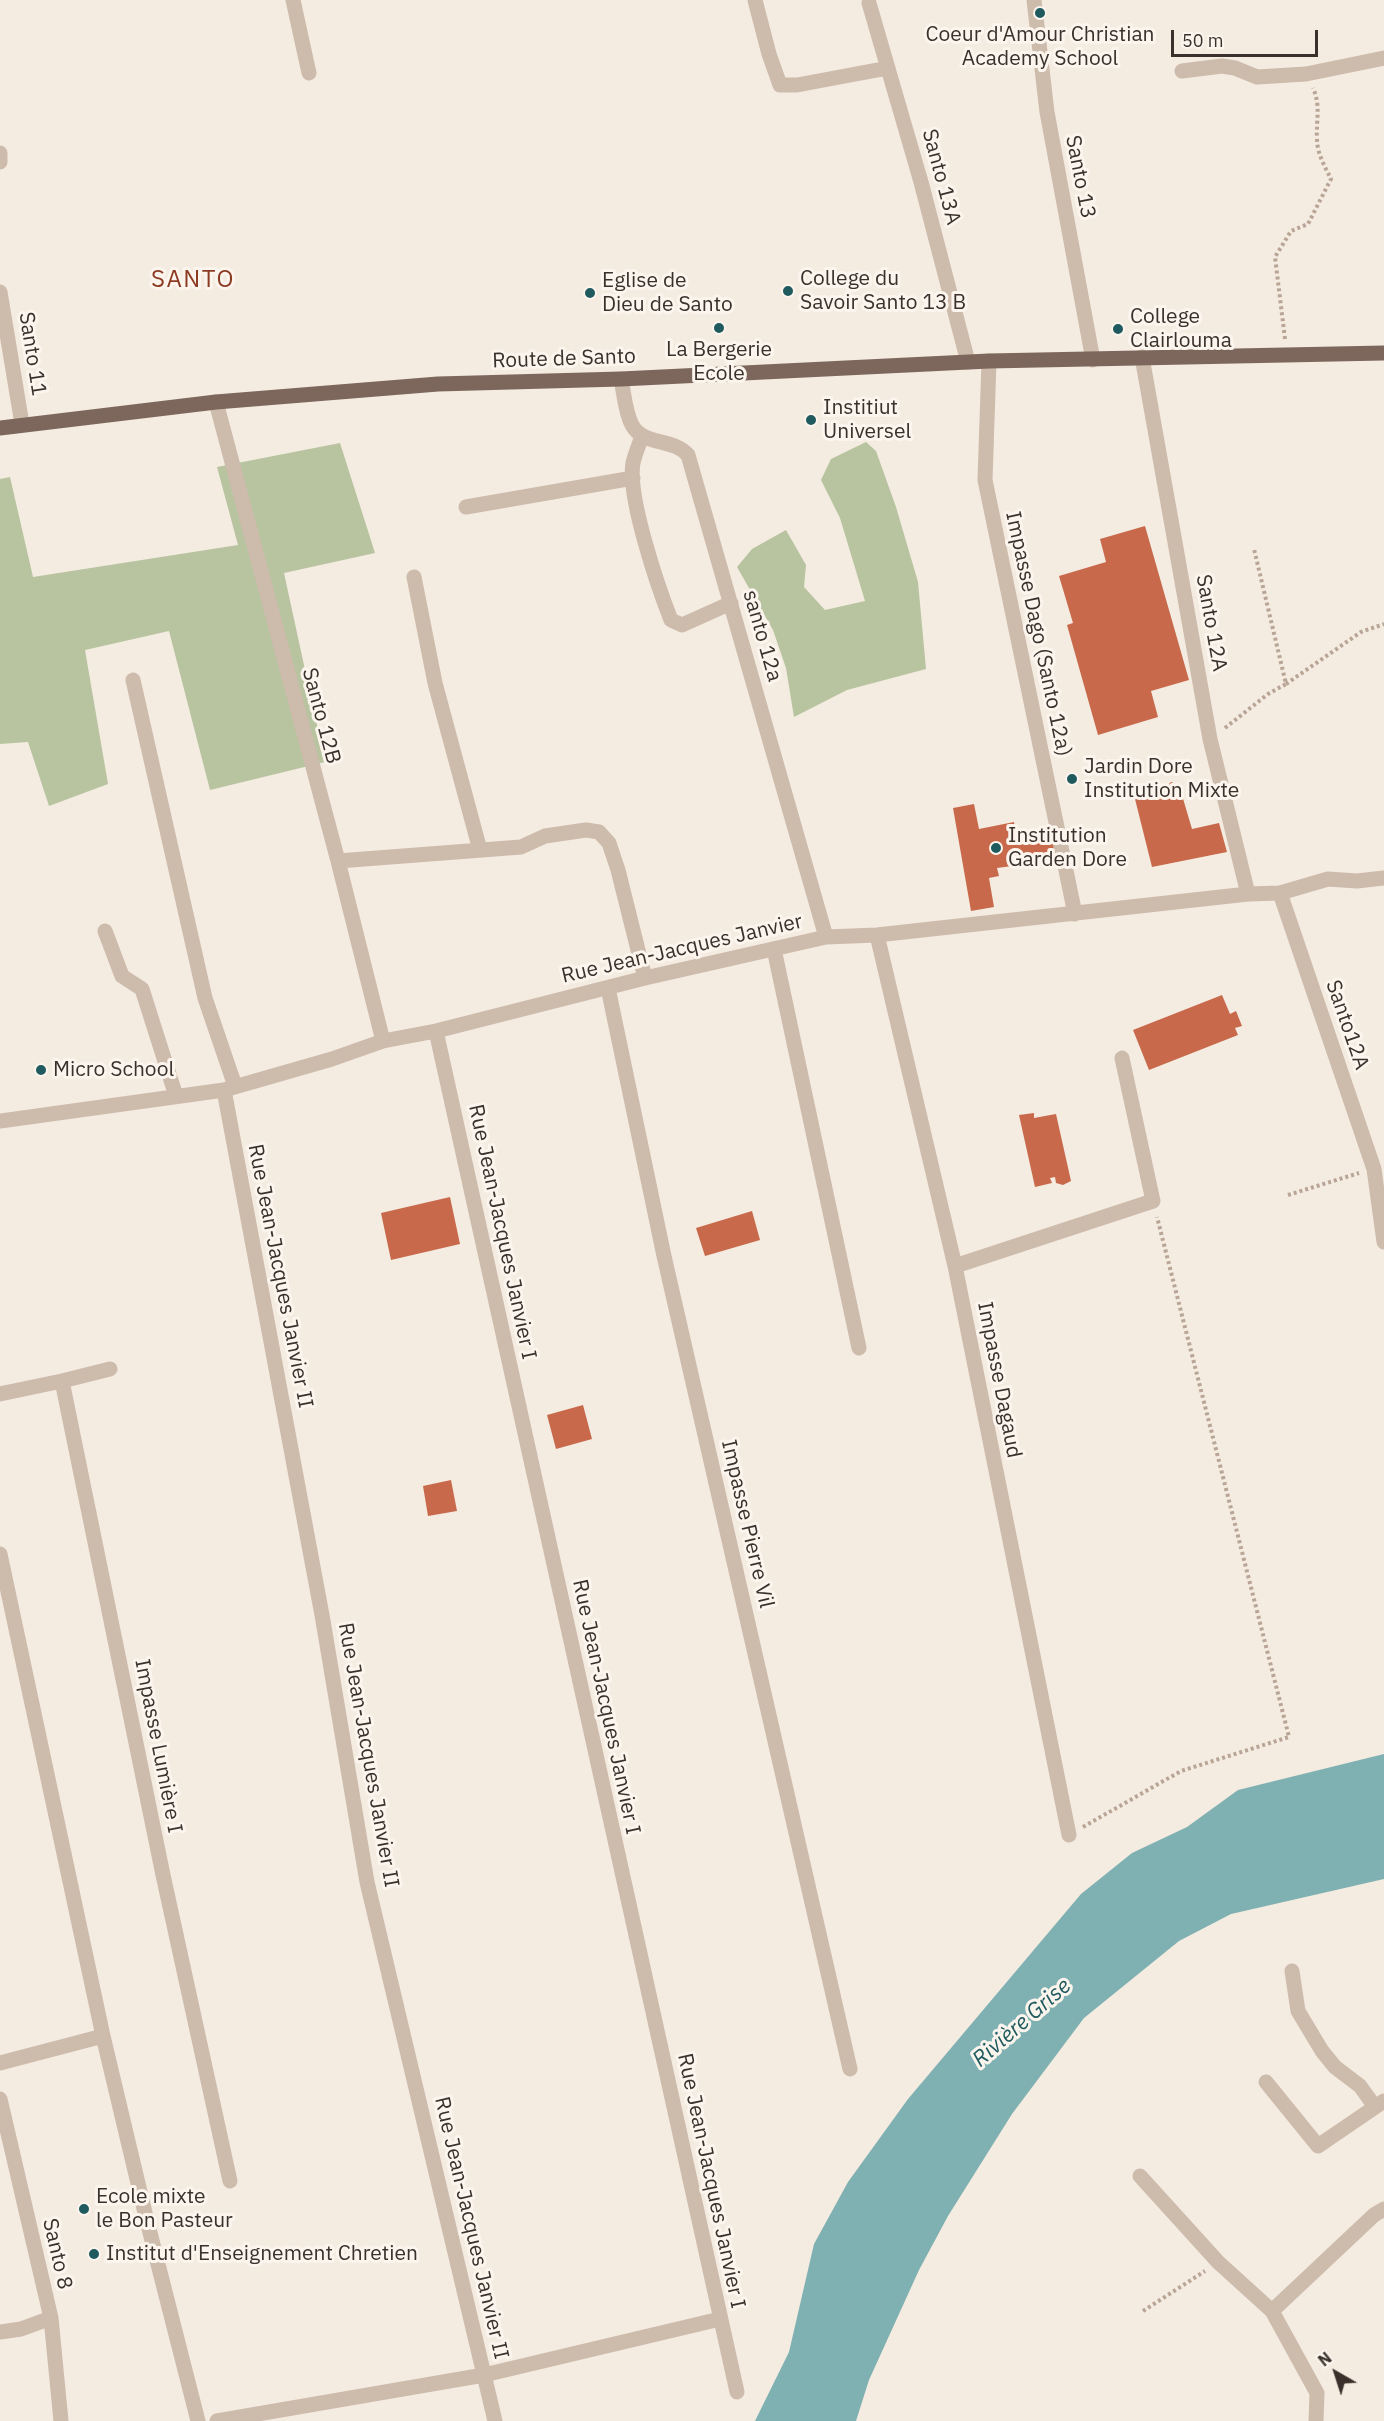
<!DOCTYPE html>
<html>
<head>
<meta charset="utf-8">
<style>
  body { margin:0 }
  #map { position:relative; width:1384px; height:2421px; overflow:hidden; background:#f4ebe1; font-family:"IBM Plex Sans",sans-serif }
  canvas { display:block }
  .north { position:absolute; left:1306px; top:2343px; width:60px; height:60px; -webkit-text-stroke:4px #fbf5ee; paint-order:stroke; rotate:321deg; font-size:16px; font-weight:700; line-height:24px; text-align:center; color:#3b302b }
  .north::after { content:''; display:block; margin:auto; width:21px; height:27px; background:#3b302b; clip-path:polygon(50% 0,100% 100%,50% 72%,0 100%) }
  .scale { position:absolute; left:1171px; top:30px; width:147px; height:27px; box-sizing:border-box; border:3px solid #3b302b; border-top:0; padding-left:8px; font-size:18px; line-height:21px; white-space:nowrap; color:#3b302b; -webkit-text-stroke:4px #fbf5ee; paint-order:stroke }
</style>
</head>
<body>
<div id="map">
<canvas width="1384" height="2421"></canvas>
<div class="north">N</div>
<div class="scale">50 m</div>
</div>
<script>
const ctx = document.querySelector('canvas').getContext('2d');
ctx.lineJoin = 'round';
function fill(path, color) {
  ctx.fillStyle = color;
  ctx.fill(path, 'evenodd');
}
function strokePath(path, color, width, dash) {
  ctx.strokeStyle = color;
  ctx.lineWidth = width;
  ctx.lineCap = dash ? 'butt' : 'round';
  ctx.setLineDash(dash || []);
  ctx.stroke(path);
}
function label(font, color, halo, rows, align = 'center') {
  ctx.font = font + ' "IBM Plex Sans",sans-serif';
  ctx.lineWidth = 6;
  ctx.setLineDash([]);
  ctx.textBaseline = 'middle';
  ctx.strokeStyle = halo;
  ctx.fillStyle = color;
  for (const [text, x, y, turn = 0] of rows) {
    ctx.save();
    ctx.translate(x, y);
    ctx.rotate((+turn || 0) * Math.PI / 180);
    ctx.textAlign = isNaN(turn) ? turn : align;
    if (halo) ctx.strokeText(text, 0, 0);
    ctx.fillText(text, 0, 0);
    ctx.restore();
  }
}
fill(new Path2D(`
  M866,442L876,451L896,507L918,582L926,669L847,690L794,717L786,668L773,630L737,567L752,549L786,530L806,565L804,587L825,610L865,601L840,518L821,480L831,459Z
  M340,443L375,553L284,573L325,762L210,790L169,631L85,650L108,784L49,806L28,742L0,744V479L10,477L33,577L238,545L217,467Z`), '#b8c4a0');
fill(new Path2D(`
  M1384,1754V1879L1231,1914L1179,1941L1084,2018L1012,2114L948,2216L919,2270L869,2380L856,2421H755L789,2352L814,2244L848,2182L908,2099L1081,1894L1132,1853L1187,1827L1238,1790Z`), '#7fb0b2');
fill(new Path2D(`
  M1145,526L1189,680L1151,691L1158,717L1098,735L1067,625L1073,623L1059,576L1106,562L1100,539Z
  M1171,782L1179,785L1192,829L1219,823L1227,852L1152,867L1135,799L1142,790H1147L1152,799L1165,795L1163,790Z
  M974,804L979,829L1014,822L1017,841L1052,835L1057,860L997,868L999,876L989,878L994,907L971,911L953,808Z
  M1222,995L1230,1014L1236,1011L1242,1026L1235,1028L1238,1035L1149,1070L1133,1030Z
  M1034,1113V1118L1056,1114L1071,1181L1063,1185L1056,1183L1055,1177L1050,1178L1052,1183L1035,1187L1019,1115Z
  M450,1197L460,1244L391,1260L381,1213Z
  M752,1211L760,1240L705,1256L696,1228Z
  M583,1405L592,1439L556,1449L547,1415Z
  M451,1480L457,1511L428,1516L423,1486Z`), '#c8694b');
strokePath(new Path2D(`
  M1285,339L1275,257L1291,231L1308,224L1331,179C1325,167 1317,153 1317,139C1316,120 1321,106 1313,88
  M1286,684L1361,632L1384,624
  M1225,728L1268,694L1286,684L1254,549
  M1288,1195L1359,1173
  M1083,1827L1181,1771L1289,1737L1157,1217
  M1143,2311L1205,2271`), '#b9a596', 4, [3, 3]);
strokePath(new Path2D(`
  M293,0L309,73
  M755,0L769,54L780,85H797L888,68
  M1034,0L1047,112L1093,360
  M869,3L921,182L968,362
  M1182,71L1222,66L1235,68L1257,77L1306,74L1384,58
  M0,153V162
  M0,292L22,424
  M1142,357L1210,739L1248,894
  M989,361L985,480L1075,914
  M621,379C624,393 625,412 632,425C643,446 674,438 688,455L826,937
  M216,402L338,861L383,1041
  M642,436C639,445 635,454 633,463C627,496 658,587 671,620L682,625L731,603
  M466,507L633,478
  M414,577L435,683L480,850
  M133,680L205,998L235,1086
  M338,861L521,847L545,836L586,830L599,832L609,843L618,870L645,978
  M1280,893L1374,1169L1384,1242
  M105,931L122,976L142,989L176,1096
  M877,935L955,1266L1069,1835
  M774,949L859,1348
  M608,988L664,1256L850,2069
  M436,1031L737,2392
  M224,1090L322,1615L367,1882L495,2421
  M0,1121L224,1090L332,1059L383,1041L436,1031L645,978L826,937L877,935L1248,894L1280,893L1328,879L1357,881L1384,878
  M955,1266L1153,1201L1122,1058
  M62,1381L110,1369
  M0,1394L62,1381L163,1875L230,2181
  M0,1554L103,2036L146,2217L198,2421
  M1292,1971L1298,2011L1322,2051L1335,2067L1360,2086L1375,2107
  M0,2063L103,2036
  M1266,2082L1318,2146L1384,2101
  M0,2099L51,2318L61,2421
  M1140,2176L1218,2262L1272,2311
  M0,2332L21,2329L51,2318
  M217,2421L484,2375L720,2319
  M1316,2421L1317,2393L1272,2311L1374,2215L1384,2209`), '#cdbbac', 15);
strokePath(new Path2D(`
  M0,428L216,402L438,384L621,379L989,361L1384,353`), '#7d675c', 15);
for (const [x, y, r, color] of [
  [1040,13,6,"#1f5a5e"],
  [788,291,6,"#1f5a5e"],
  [590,293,6,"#1f5a5e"],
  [719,328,6,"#1f5a5e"],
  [1118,329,6,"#1f5a5e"],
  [811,420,6,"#1f5a5e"],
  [1072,779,6,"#1f5a5e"],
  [996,848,6,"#1f5a5e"],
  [41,1070,6,"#1f5a5e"],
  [84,2209,6,"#1f5a5e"],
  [94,2254,6,"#1f5a5e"]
]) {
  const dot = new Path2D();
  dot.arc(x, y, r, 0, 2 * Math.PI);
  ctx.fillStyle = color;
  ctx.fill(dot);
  strokePath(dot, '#fbf5ee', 2);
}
label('21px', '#3b302b', '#fbf5ee', [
  ["Coeur d'Amour Christian",1040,35,"center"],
  ["Academy School",1040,59,"center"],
  ["College du",800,279],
  ["Savoir Santo 13 B",800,303],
  ["Eglise de",602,281],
  ["Dieu de Santo",602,305],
  ["College",1130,317],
  ["Clairlouma",1130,341],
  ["La Bergerie",719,350,"center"],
  ["Ecole",719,374,"center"],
  ["Institiut",823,408],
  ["Universel",823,432],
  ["Jardin Dore",1084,767],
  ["Institution Mixte",1084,791],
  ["Institution",1008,836],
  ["Garden Dore",1008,860],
  ["Micro School",53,1070],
  ["Ecole mixte",96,2197],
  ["le Bon Pasteur",96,2221],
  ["Institut d'Enseignement Chretien",106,2254]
], 'left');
label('21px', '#3b302b', '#fbf5ee', [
  ["Santo 13A",941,177,75],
  ["Santo 13",1080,177,79],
  ["Santo 11",32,354,81],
  ["Route de Santo",564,359,-2],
  ["Santo 12A",1211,623,80],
  ["Impasse Dago (Santo 12a)",1038,634,78],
  ["santo 12a",762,636,74],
  ["Santo 12B",321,716,75],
  ["Rue Jean-Jacques Janvier",682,949,-13],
  ["Santo12A",1347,1025,71],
  ["Rue Jean-Jacques Janvier I",502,1232,78],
  ["Rue Jean-Jacques Janvier II",280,1276,79],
  ["Impasse Dagaud",999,1380,79],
  ["Impasse Pierre Vil",747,1524,77],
  ["Rue Jean-Jacques Janvier I",606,1707,78],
  ["Impasse Lumière I",158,1746,79],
  ["Rue Jean-Jacques Janvier II",368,1755,80],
  ["Rue Jean-Jacques Janvier I",711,2181,78],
  ["Rue Jean-Jacques Janvier II",471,2228,77],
  ["Santo 8",57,2254,77]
]);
label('italic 22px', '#1f5a5e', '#fbf5ee', [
  ["Rivière Grise",1022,2023,-41]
]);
ctx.letterSpacing = '1.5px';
label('24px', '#8c3b22', '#fbf5ee', [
  ["SANTO",193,280]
]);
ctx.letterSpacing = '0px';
</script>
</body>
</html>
